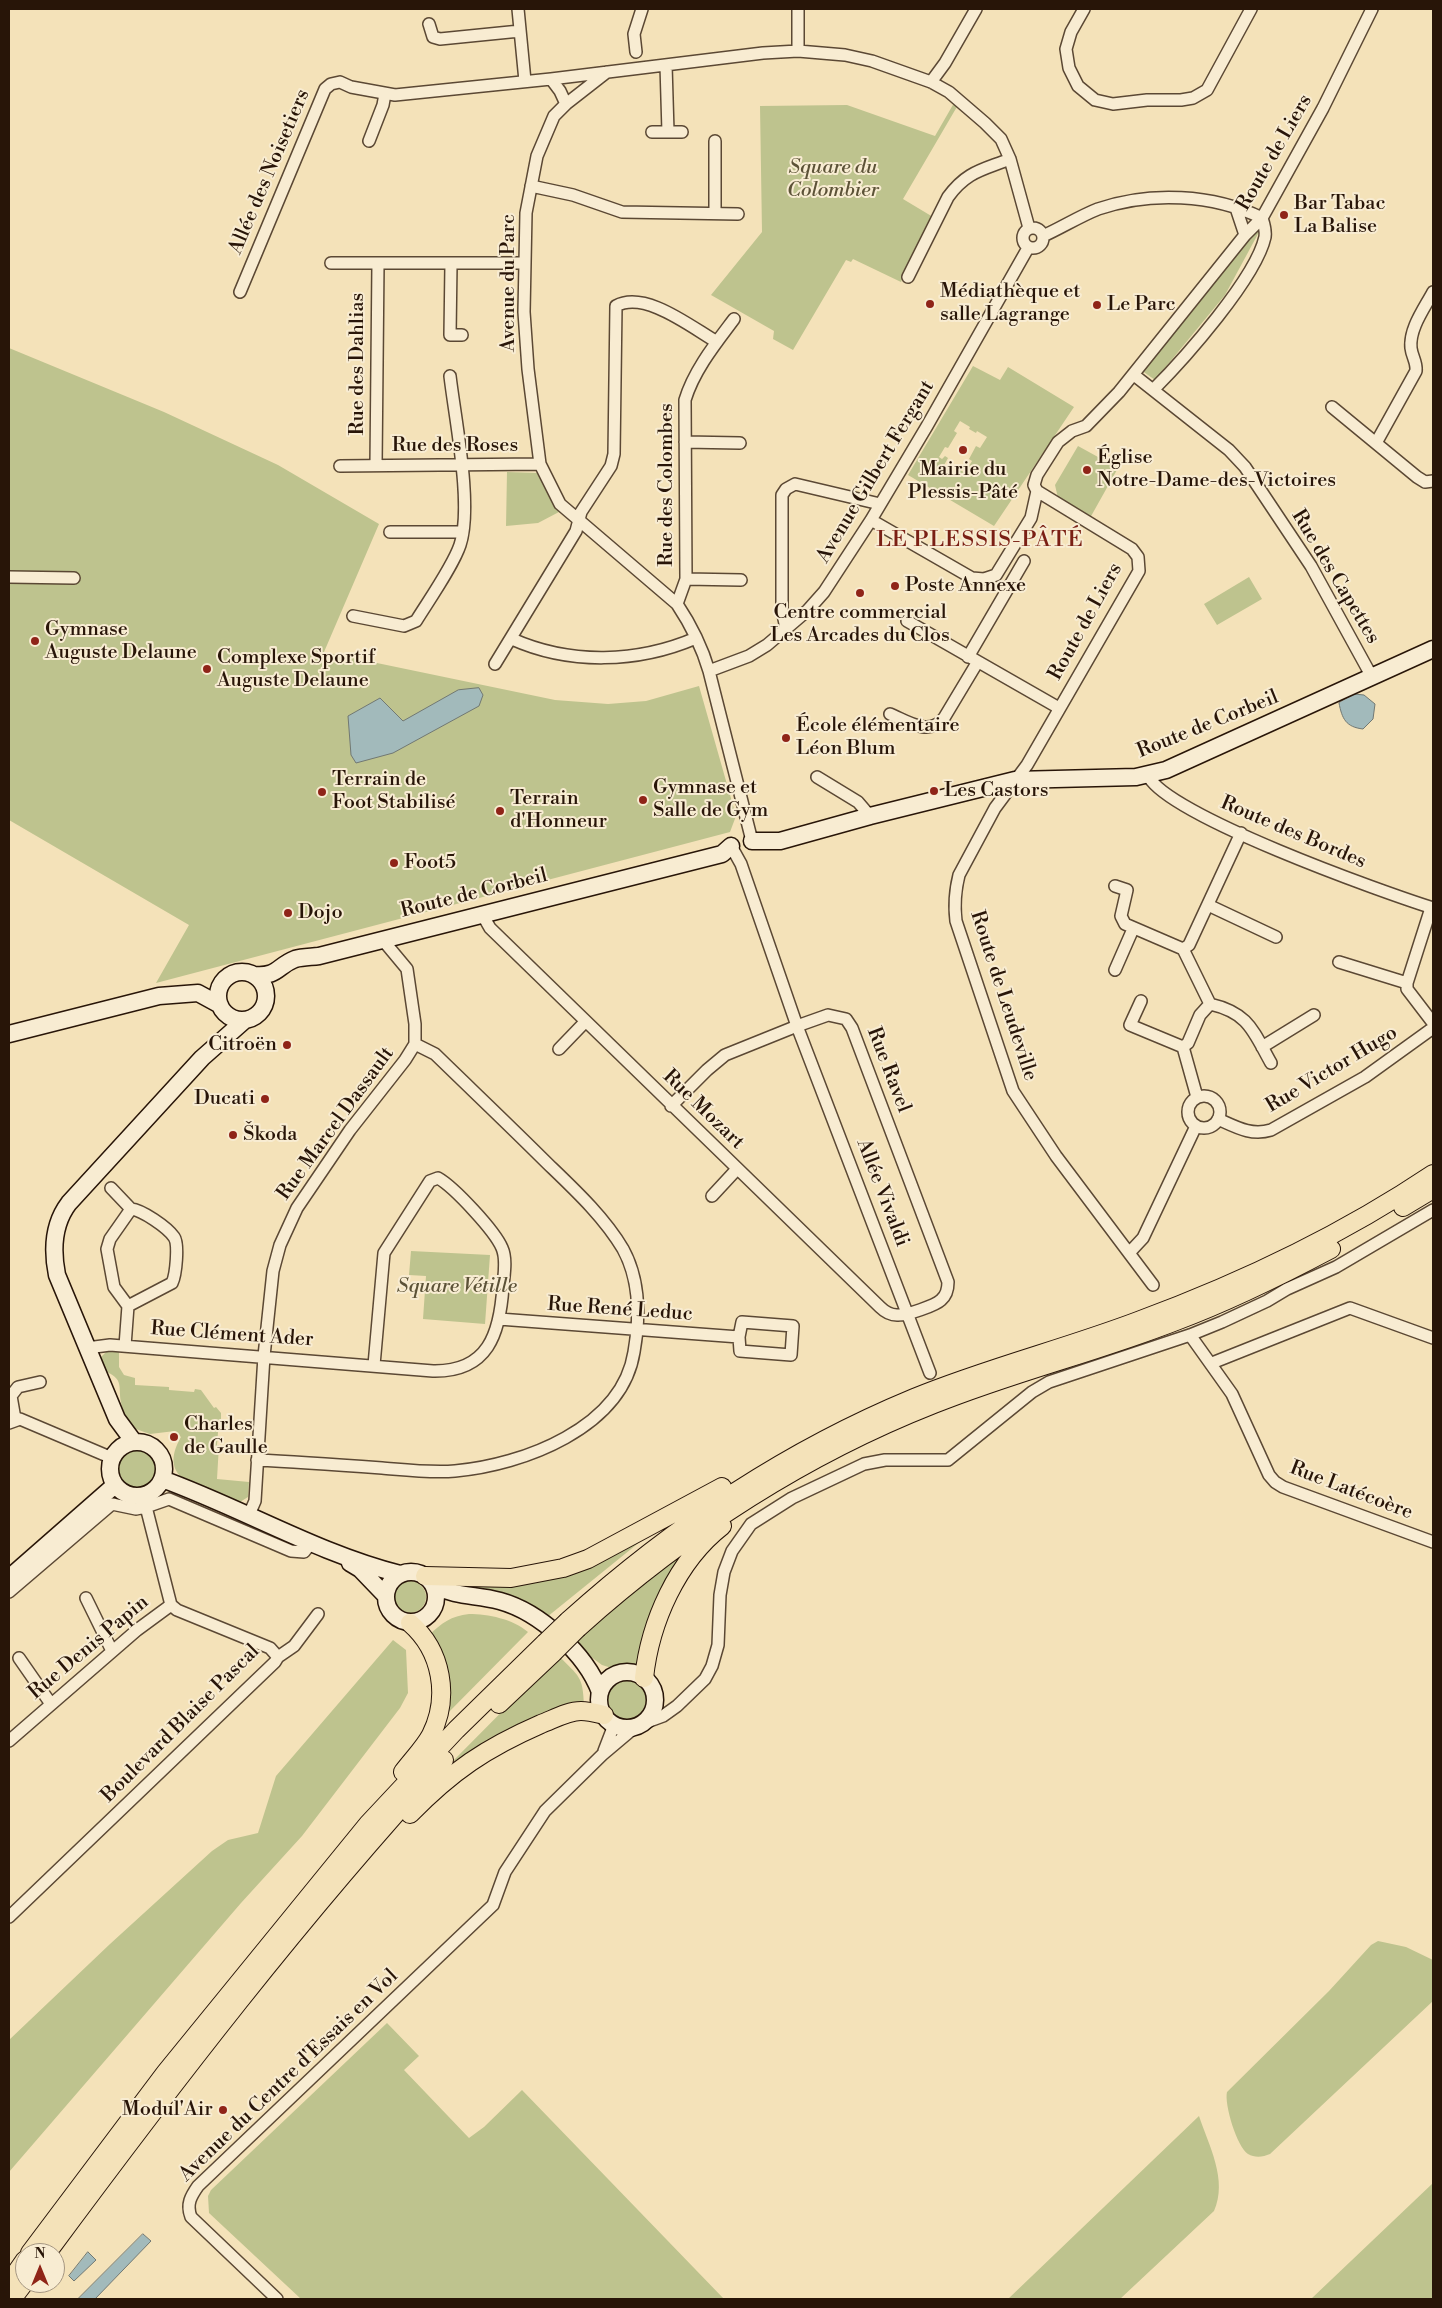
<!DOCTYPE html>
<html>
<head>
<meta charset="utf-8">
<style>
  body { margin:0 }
  #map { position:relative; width:1442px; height:2308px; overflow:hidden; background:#f4e2b9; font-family:"Libre Bodoni",serif }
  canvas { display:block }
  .frame { position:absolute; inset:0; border:10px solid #281508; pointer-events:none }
  .north { position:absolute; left:15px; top:2243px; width:50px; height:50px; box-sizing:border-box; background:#f8ecd2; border:1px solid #a59681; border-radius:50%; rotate:0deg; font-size:14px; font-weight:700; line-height:20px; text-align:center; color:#281508 }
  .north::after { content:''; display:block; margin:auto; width:18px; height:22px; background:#8f2418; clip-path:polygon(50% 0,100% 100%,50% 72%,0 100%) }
</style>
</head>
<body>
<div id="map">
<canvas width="1442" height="2308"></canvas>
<div class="frame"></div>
<div class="north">N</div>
</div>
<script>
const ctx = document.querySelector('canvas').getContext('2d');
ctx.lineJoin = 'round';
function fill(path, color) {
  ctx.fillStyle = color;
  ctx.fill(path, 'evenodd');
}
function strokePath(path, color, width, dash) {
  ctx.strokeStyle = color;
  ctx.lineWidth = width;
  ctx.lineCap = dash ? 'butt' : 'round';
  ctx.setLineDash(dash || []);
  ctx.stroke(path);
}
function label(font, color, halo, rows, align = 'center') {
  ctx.font = font + ' "Libre Bodoni",serif';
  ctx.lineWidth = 4;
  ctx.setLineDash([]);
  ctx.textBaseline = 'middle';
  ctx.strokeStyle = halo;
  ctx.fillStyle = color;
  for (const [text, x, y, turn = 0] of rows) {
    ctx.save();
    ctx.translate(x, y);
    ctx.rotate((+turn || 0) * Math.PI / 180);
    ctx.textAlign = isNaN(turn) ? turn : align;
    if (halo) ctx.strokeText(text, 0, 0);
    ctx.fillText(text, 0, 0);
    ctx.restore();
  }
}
fill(new Path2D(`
  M954,103L958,105L903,199L933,217L901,282L853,259L851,262L846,260L793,350L773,339L774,331L711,295L762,232L760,106L847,105L935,136Z
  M1257,230L1259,232L1225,295L1155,380L1141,370Z
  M9,348L164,412L278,465L379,524L324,652L555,700L608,704L646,701L699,686L736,816L730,832L156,983L189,925L9,820Z
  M973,366L1000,380L1008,367L1074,407L994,526L908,475ZM960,421L970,427L969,429L976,433L977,431L987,437L980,448L976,446L969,459L972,461L965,473L959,469L955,474L943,467L948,458L945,456L942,459L939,457L945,447L948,448L957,433L954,431Z
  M1078,446L1118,468L1090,518L1058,498L1055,485Z
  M507,472L538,473L559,512L538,523L506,526Z
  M1249,577L1262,599L1217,625L1204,604Z
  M411,1251L490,1255L485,1324L423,1319L426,1276L409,1275Z
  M106,1352H119V1367L124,1375L135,1378V1385L169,1387V1390L194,1392L195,1389L201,1390L214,1408L216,1407L221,1413V1420H219L217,1445H219L217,1479L249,1482L248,1497L240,1502L180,1476C169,1464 174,1449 181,1437L175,1431L150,1434L133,1428C128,1420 122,1411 121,1402C118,1387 124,1380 107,1372L101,1357Z
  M117 1470a20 20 0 1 1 40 0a20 20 0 1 1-40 0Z
  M641,1541L547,1617L447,1583C471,1584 497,1589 521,1585C563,1578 602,1560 641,1541Z
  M687,1549L638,1667L623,1666L615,1669L602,1665L572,1643Z
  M394 1597a16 16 0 1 1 32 0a16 16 0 1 1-32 0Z
  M469,1614C488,1614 513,1619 528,1632L443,1718L429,1635C442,1623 451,1616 469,1614Z
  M393,1640L406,1650L408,1693L400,1708L302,1836L241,1903L9,2172V2040L110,1944L212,1851L228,1840L258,1833L276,1776Z
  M558,1655C579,1677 583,1675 584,1706L496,1737L451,1763Z
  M608 1700a19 19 0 1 1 38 0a19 19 0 1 1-38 0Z
  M1378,1941L1406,1947L1433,1960V2001L1270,2154C1263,2157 1255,2158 1248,2154C1237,2147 1224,2104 1227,2092L1329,1991L1371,1945Z
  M387,2023L419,2056L404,2070L469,2138L484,2127L522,2090L724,2299H301L209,2213L208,2196L211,2190Z
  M1199,2116C1209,2146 1228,2180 1214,2211L1120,2299H1008Z
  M1433,2183V2299H1311Z`), '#bec38e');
const water = new Path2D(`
  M479,688L483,695L479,706L393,753L356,763L351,755L348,716L380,698L403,721L458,690Z
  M1354,694L1364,695L1375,704L1373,719L1363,729C1346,727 1342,719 1339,703Z
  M143,2234L151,2241L95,2299H78Z
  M88,2252L96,2260L74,2281L69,2276Z`);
fill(water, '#a2babb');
strokePath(water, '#717873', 1);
const street = new Path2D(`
  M518,9L525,81
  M1084,9L1071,32L1066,49L1069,68L1078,86L1095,100L1113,104L1147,100H1181L1193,98L1207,90L1251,9
  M429,24L433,37L440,39L520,31
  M798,51V9
  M636,52L634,34L642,9
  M666,65L668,132
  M607,72L566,104L554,116L537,156L526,213L524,312L528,369L540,464L560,504L677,604C691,625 702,647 709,671L752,841
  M551,79L560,91L566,104
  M931,82L945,63L976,9
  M652,132H682
  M369,141L383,105L385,94
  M531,186L573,195L622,212L738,214
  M1236,208L1245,235
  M715,213V141
  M1023 238a10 10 0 1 1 20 0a10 10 0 1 1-20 0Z
  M1043,236C1061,228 1080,216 1098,209C1150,191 1213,194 1262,218
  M331,263H524
  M451,264L450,335H462
  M908,277L948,197C967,171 983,170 1010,159
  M240,292L325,89L331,84L340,82L351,87L395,95L551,79L763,53L798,51L845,55L872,61L931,82L949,92L985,123L1001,139L1010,159L1029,228
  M1134,375L1229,450L1245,467L1311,566L1372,677
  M1154,389C1184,359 1256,278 1265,237C1266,231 1264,224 1262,218
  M1332,407L1417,477L1425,482L1433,481
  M685,442L740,443
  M1376,443L1416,371C1417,362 1412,357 1411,348C1409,329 1424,309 1433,292
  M376,465L378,263
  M340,466L540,464
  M871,520L972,578L984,579L996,575L1031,518L1037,491
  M390,532H463
  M9,577L74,578
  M686,579L741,580
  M677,604L686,579L685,400C694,370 716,343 734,319
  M353,616L404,626L416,621C429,600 453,566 460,545C473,506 455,419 450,376
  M907,621L1059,708
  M786,628L782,610V495L786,489L795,484L880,504
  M512,639C570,665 638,663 696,638
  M968,657L1024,561
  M495,664L576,531L581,512L611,466L614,454L616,306C645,290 691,327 717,342
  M709,671L749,656L767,645L808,610L824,592L871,520L927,426L1028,248
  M890,714C907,721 929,737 944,718L977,663
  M1148,775C1163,814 1385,893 1433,908
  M817,777L858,802L870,816
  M1115,886L1127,890L1121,916L1125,924L1183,949
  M1208,905L1276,937
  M1431,908L1407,983V989L1433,1023
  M482,914L490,928L880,1307C885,1312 890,1315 897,1315C906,1316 936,1305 941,1300C947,1295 948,1288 948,1282L852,1028L846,1019L828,1015L797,1026L741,864L731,846
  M1339,962L1407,983
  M1115,970L1133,929
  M1141,1001L1130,1025L1183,1047
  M1210,1004C1249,1013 1253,1031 1271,1063
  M1262,1047L1314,1015
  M559,1049L585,1022
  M1188 1112a16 16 0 1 1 32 0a16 16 0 1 1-32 0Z
  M1197,1097L1183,1047L1188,1043L1200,1015L1210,1004L1183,949L1189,945L1241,833
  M671,1106L707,1070L725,1055L797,1026L930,1373
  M1218,1119C1236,1127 1251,1136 1271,1130L1365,1077L1433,1028
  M111,1188L131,1209
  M712,1196L737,1169
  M1129,1253L1143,1238L1196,1126
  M1153,1285L1056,1156L1013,1091L956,921C954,905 955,891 959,875L995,808L1027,765L1139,571L1138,557L1132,549L1037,491L1034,485L1037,475L1058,442L1072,431L1086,426L1119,392L1245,235L1262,218L1323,108L1372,9
  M499,1319L739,1337
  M742,1322L793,1326L791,1355L740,1351L739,1337Z
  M1190,1335L1232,1394L1269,1475L1275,1482L1283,1487L1433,1542
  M125,1346L128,1306L114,1287L107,1249L110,1239L131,1209C142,1210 167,1227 174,1237C179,1244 176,1275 172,1283L128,1306
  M87,1348L110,1345L433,1371C488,1372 500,1334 503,1286C504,1275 507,1259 502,1248C495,1231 454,1187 438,1178L430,1181L384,1253L374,1365
  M1212,1363L1350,1308L1433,1338
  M9,1394L11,1396L15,1419
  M11,1396L18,1387L40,1382
  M9,1423L20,1419L112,1458
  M257,1460C298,1462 340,1465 382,1468C406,1470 431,1473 455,1471C523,1465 622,1428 634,1352C640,1318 640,1280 623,1249C604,1217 575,1190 548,1164C511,1127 473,1091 435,1054L415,1044
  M248,1517L255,1501L264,1356L273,1271L280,1245L297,1208L350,1130L405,1060L415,1044V1024L407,969L382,939
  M9,1592L112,1504L136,1509L146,1507L169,1499L291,1551L304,1552L311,1543
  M86,1598L112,1651
  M278,1657L294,1646L318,1614
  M19,1658L51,1704
  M644,1723L663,1716L677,1706L705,1679L712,1666L718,1645L720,1595L724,1572L732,1551L751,1524L792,1498L864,1464L885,1460H948L1032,1392L1049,1382L1190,1335L1222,1322L1267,1301L1287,1289L1336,1267L1433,1210
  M9,1741L137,1630L171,1605
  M604,1751L614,1725
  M9,1917L275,1662L278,1657L270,1648L177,1610L171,1605L143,1495
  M277,2299L191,2217C186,2204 191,2196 198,2186L493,1905L505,1872L545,1811L602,1755L634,1728`);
const secondary = new Path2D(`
  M752,841H780L870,816L1015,780L1136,777L1166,770L1433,649
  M218 996a24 24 0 1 1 48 0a24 24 0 1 1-48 0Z
  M254,975C278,977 277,966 295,959C302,957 311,957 319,956L722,854L731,846
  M9,1034L159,996L198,993L220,1005
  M134,1442L117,1419L57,1275C52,1250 53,1224 69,1203L202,1058L245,1020
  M110 1469a27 27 0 1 1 54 0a27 27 0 1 1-54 0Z
  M162,1479C242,1508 317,1553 400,1574
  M350,1563L360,1569L385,1595
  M386 1597a25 25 0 1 1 50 0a25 25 0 1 1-50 0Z
  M9,1578L115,1485
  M433,1585C459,1598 475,1594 500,1601C540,1612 586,1654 600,1692
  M599 1700a28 28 0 1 1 56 0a28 28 0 1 1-56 0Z`);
const primary = new Path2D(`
  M1403,1207L1433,1189
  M425,1576L511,1578L563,1568L588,1559L722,1487
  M568,1621C671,1528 786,1451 914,1398C987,1368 1064,1349 1138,1321C1241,1283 1342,1235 1433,1174
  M578,1628C684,1533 802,1456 934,1404C1013,1372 1097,1352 1176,1321C1230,1301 1280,1276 1331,1249
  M644,1678C650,1622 677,1561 722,1526
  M499,1704L553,1653
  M403,1772C412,1760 424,1748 431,1735C450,1697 442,1651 410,1623
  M410,1814C452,1771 486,1748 541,1724C554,1719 568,1711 581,1711C589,1711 596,1713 604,1715
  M30,2253L166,2072L368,1824L456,1730L545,1643
  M47,2253C172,2084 301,1916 444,1760
  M9,2283L25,2260
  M12,2299L25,2282`);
strokePath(street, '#5b4834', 14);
strokePath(secondary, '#281508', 19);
strokePath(primary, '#281508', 20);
strokePath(street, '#f8ecd2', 11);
strokePath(secondary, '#f8ecd2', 16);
strokePath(primary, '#f4e2b9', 18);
const primaryBridge = new Path2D(`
  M545,1643L568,1621
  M553,1653L578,1628`);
strokePath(primaryBridge, '#281508', 20, []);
strokePath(primaryBridge, '#f4e2b9', 18);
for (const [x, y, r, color] of [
  [1284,215,5,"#8f2418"],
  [930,304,5,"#8f2418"],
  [1097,305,5,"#8f2418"],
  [963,450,5,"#8f2418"],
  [1087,470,5,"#8f2418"],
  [895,586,5,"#8f2418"],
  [860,593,5,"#8f2418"],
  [35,641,5,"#8f2418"],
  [207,669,5,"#8f2418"],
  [786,738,5,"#8f2418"],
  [934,791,5,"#8f2418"],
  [322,792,5,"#8f2418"],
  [643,800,5,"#8f2418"],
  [500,811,5,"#8f2418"],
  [394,863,5,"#8f2418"],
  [288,913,5,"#8f2418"],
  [287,1045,5,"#8f2418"],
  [265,1099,5,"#8f2418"],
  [233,1135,5,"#8f2418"],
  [174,1437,5,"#8f2418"],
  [223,2110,5,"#8f2418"]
]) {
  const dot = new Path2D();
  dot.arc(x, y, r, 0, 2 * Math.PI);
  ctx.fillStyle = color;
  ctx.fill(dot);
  strokePath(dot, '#f8ecd2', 2);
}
label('20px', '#281508', '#f8ecd2', [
  ["Route de Liers",1275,153,-60],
  ["Allée des Noisetiers",270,172,-67],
  ["Avenue du Parc",509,283,-90],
  ["Rue des Dahlias",358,364,-90],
  ["Rue des Roses",455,446],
  ["Avenue Gilbert Fergant",876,472,-59],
  ["Rue des Colombes",667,485,-90],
  ["Rue des Capettes",1335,577,59],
  ["Route de Liers",1086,622,-61],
  ["Route de Corbeil",1208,725,-22],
  ["Route des Bordes",1293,833,23],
  ["Route de Corbeil",474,894,-14],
  ["Route de Leudeville",1003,996,72],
  ["Rue Ravel",888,1070,69],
  ["Rue Victor Hugo",1332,1070,-31],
  ["Rue Mozart",703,1110,44],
  ["Rue Marcel Dassault",336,1124,-54],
  ["Allée Vivaldi",882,1193,69],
  ["Rue René Leduc",620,1310,4],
  ["Rue Clément Ader",232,1335,4],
  ["Rue Latécoère",1351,1491,21],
  ["Rue Denis Papin",89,1648,-40],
  ["Boulevard Blaise Pascal",181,1724,-45],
  ["Avenue du Centre d'Essais en Vol",289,2076,-44]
]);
label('italic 20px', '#5c5237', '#f8ecd2', [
  ["Square du",833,168],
  ["Colombier",833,191],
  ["Square Vétille",457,1287]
]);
label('20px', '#281508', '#f8ecd2', [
  ["Bar Tabac",1294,204],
  ["La Balise",1294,227],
  ["Médiathèque et",940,292],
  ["salle Lagrange",940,315],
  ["Le Parc",1107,305],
  ["Église",1097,458],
  ["Notre-Dame-des-Victoires",1097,481],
  ["Mairie du",963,470,"center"],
  ["Plessis-Pâté",963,493,"center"],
  ["Poste Annexe",905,586],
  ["Centre commercial",860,613,"center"],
  ["Les Arcades du Clos",860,636,"center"],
  ["Gymnase",45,630],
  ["Auguste Delaune",45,653],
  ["Complexe Sportif",217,658],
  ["Auguste Delaune",217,681],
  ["École élémentaire",796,726],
  ["Léon Blum",796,749],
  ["Terrain de",332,780],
  ["Foot Stabilisé",332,803],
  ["Gymnase et",653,788],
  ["Salle de Gym",653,811],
  ["Les Castors",944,791],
  ["Terrain",510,799],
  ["d'Honneur",510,822],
  ["Foot5",404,863],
  ["Dojo",298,913],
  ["Citroën",277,1045,"right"],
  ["Ducati",255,1099,"right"],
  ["Škoda",243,1135],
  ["Charles",184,1425],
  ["de Gaulle",184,1448],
  ["Modul'Air",213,2110,"right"]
], 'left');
ctx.letterSpacing = '1px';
label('22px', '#7a1f14', '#f8ecd2', [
  ["LE PLESSIS-PÂTÉ",980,541]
]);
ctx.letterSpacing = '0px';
</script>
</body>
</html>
